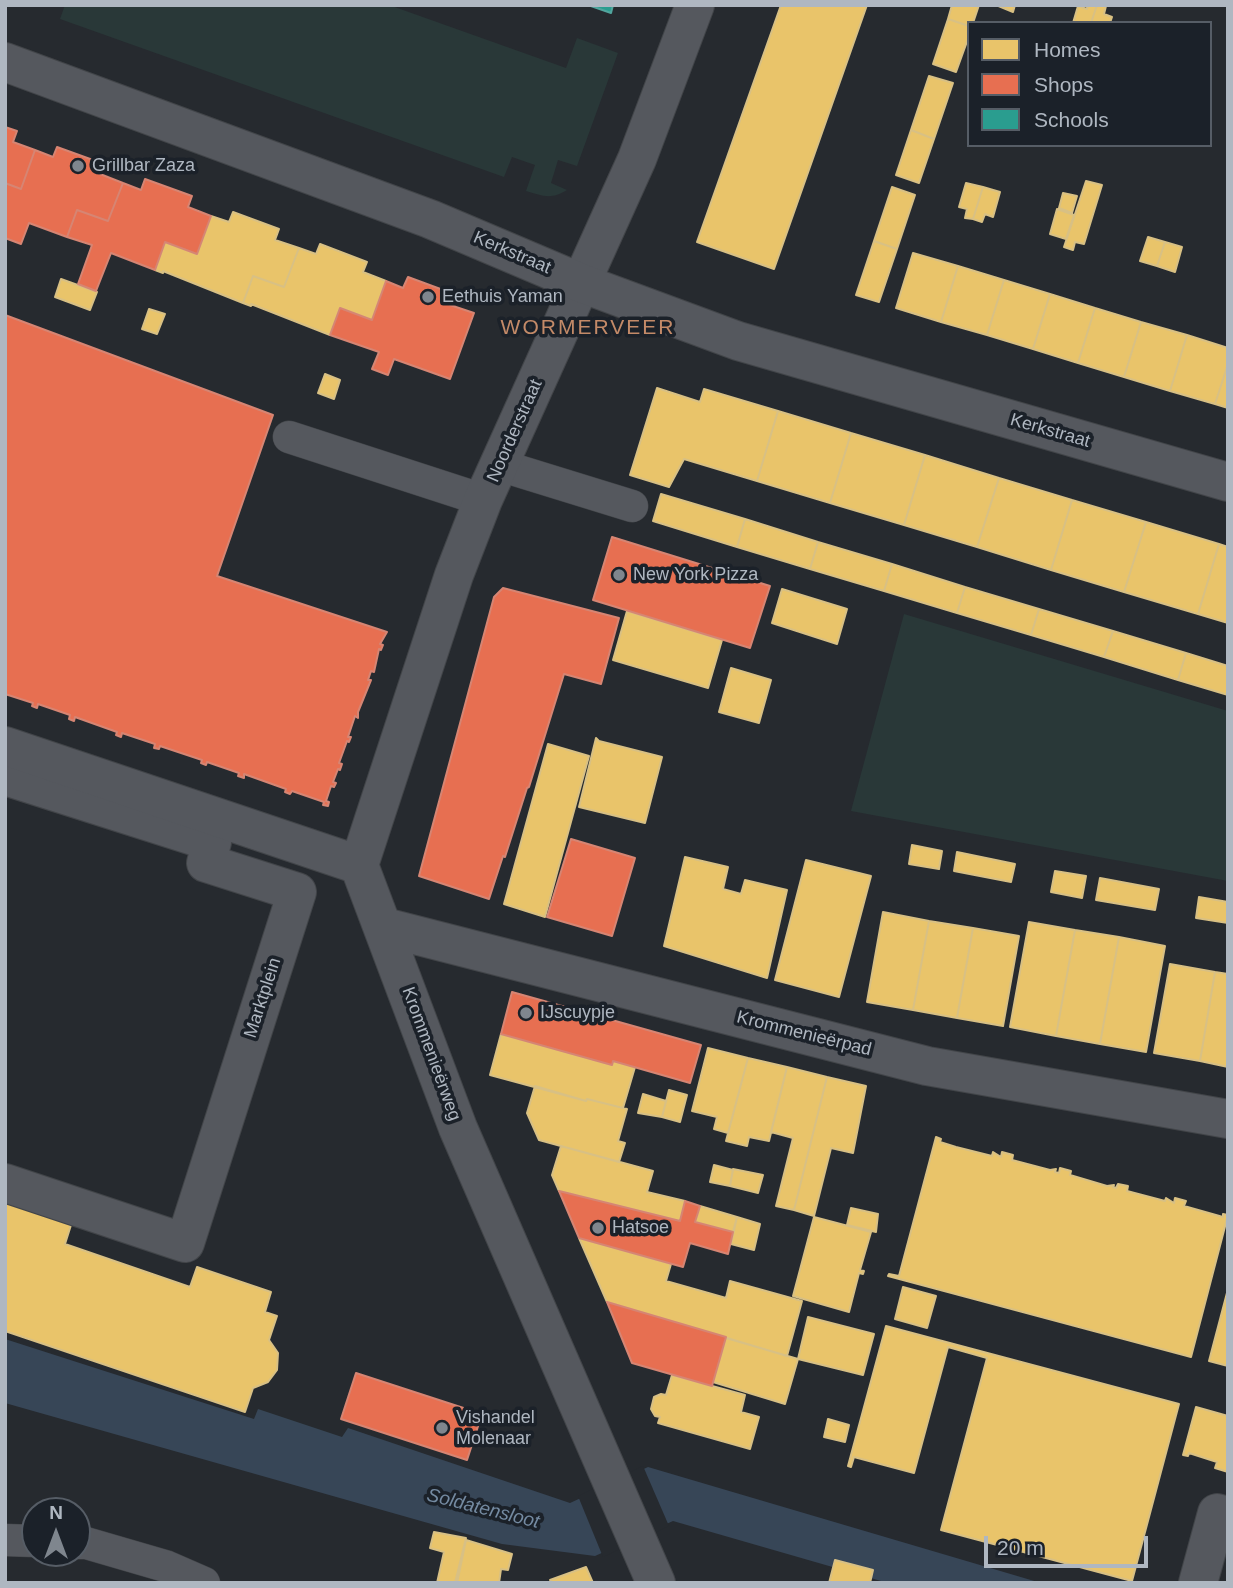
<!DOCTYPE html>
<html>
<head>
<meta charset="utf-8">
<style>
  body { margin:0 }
  #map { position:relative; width:1233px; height:1588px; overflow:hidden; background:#262a2f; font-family:Helvetica,sans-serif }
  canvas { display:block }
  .frame { position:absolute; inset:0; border:7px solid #afb7c1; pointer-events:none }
  .legend { position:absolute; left:967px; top:21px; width:245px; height:126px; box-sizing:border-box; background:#1b2129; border:2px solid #565d66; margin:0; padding:9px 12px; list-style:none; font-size:21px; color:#afb7c1 }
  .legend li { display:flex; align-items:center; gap:14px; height:35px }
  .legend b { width:35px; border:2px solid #565d66 }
  .north { position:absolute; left:21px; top:1497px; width:70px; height:70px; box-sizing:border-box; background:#1b2129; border:2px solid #565d66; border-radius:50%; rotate:0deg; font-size:19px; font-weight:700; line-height:28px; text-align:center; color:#afb7c1 }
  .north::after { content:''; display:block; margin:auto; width:24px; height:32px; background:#7f868e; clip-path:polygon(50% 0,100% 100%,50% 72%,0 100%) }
  .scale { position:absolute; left:984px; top:1536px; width:164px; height:32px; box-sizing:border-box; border:4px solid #afb7c1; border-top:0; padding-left:9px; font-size:21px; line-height:24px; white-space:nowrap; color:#afb7c1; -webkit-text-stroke:5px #1b2129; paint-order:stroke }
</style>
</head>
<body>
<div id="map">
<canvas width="1233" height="1588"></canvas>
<div class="frame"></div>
<ul class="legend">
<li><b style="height:19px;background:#e9c46a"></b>Homes</li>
<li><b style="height:19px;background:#e76f51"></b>Shops</li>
<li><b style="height:19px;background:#2a9d8f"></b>Schools</li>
</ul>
<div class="north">N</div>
<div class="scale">20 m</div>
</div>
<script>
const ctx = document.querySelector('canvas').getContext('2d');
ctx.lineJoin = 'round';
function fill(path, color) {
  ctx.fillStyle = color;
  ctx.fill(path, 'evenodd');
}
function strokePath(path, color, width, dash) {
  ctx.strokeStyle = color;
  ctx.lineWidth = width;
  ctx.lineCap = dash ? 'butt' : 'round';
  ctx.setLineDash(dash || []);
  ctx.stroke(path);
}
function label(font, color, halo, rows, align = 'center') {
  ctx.font = font + ' Helvetica,sans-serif';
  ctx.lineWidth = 7;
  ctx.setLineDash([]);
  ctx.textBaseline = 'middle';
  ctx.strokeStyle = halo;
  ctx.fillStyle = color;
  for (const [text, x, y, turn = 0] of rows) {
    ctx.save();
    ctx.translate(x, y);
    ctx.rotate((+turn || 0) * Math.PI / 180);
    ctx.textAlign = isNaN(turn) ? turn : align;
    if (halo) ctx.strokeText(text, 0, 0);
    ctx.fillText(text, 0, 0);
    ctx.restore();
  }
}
fill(new Path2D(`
  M65,5H389L566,68L577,38L618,53L577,166L558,160L551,183L567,190C551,200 543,196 526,191L535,165L512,157L504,177L60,19Z
  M904,614L1228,711V881L851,811Z`), '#293838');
fill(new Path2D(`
  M5,1339L254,1419L258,1409L342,1437L348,1428L570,1503L648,1467L1041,1583H888L673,1521L595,1556L502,1544L5,1403Z`), '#374657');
fill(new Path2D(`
  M643,1466L669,1526L603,1557L578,1496Z`), '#262a2f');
const homes = new Path2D(`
  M781,5H867L774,269L697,242Z
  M952,5H979L973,23H969V26L948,19Z
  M996,5H1015L1013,12Z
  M1088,5H1097L1091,23H1073L1078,6L1087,9Z
  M1097,5L1106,6L1104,14L1112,17L1110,23H1091Z
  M948,19L969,26V36L956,72L933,64Z
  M929,76L953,83L934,139L911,130Z
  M911,130L934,139L919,183L896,175Z
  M1086,181L1102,185L1084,244L1075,242L1073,250L1064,247Z
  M966,183L983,187L973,219L965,218L967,209L959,207Z
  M892,187L915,195L897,249L874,241Z
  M983,187L1000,192L993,217L985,214L982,222L973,219Z
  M1063,193L1077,196L1072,213L1059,208Z
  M1057,209L1074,215L1066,239L1050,234Z
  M233,212L279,229L275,240L299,248L284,287L253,276L243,303L163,271V273L155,270L165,242L197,254L211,216L229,222Z
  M1148,237L1165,242L1157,266L1140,261Z
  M874,241L897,249L879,302L856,295Z
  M1165,242L1182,247L1175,272L1157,266Z
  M320,244L367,262L363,272L386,281L372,320L340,308L330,335L251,304V306L243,303L253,276L284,287L299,248L316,254Z
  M913,253L958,266L941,322L896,308Z
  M958,266L1004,280L987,335L941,322Z
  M61,279L97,292L90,310L55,297Z
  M1004,280L1050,294L1033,349L987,335Z
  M1050,294L1095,308L1078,363L1033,349Z
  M1095,308L1141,322L1124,377L1078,363Z
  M149,309L165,314L157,334L142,329Z
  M1141,322L1187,335L1170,391L1124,377Z
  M1187,335L1228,348V364L1215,404L1170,391Z
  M1228,364V408L1215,404Z
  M325,374L340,380L334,399L318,393Z
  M657,388L700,402L704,389L778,411L757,481L684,459L669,487L630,475Z
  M778,411L851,433L830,503L757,481Z
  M851,433L925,455L904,525L830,503Z
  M925,455L999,478L977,547L904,525Z
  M999,478L1072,500L1051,570L977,547Z
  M661,494L745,519L737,547L653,521Z
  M1072,500L1146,522L1124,592L1051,570Z
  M745,519L818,542L810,569L737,547Z
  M1146,522L1219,544L1198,614L1124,592Z
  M818,542L892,564L884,591L810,569Z
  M1219,544L1228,547V623L1198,614Z
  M892,564L965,587L957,613L884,591Z
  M965,587L1039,609L1031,635L957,613Z
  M782,589L847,609L837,644L772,623Z
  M1039,609L1113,631L1104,657L1031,635Z
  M627,611L722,640L708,688L613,660Z
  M1113,631L1186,653L1178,680L1104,657Z
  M1186,653L1228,666V695L1178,680Z
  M731,668L771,680L759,723L719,712Z
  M596,738L599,741L662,757L645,823L579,807Z
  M548,744L589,756L545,917L504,904Z
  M912,845L942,851L939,869L909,864Z
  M957,852L1015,864L1011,882L954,871Z
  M685,857L728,867L723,889L741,894L745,880L787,890L767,978L664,946Z
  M806,860L871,876L839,997L775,980Z
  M1055,871L1086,876L1082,898L1051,892Z
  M1100,878L1159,889L1155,910L1096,900Z
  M1199,897L1228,902V923L1196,918Z
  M883,912L929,921L913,1010L867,1002Z
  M929,921L973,928L957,1018L913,1010Z
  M1029,922L1075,930L1056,1036L1010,1027Z
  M973,928L1019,936L1003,1026L957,1018Z
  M1075,930L1119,937L1100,1044L1056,1036Z
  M1119,937L1165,946L1146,1052L1100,1044Z
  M1170,964L1215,972L1200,1061L1154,1053Z
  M1215,972L1228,974V1067L1200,1061Z
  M501,1034L612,1065L613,1061L635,1067L623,1108L587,1099L586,1101L490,1075Z
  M708,1048L748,1058L728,1133L714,1129L717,1117L692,1111Z
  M748,1058L787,1067L769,1141L749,1137L747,1146L726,1141Z
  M787,1067L827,1077L794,1210L776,1206L793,1138L771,1132Z
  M827,1077L866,1086L853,1153L831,1148L814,1216L794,1210Z
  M535,1086L586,1101L587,1099L627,1109L618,1141L625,1143L619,1162L539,1140L527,1113Z
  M669,1090L687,1095L680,1122L662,1117Z
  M643,1094L666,1101L662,1117L638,1113Z
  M936,1137L941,1139L940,1142L956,1147L992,1156L993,1152L1001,1157L1002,1152L1013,1155L1012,1160L1050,1170L1056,1169L1055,1172L1059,1173L1060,1168L1071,1171L1070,1175L1107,1186L1114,1185L1113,1187L1116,1188L1118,1184L1128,1186L1127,1191L1165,1201L1166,1198L1174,1203L1175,1198L1186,1201L1184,1206L1223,1217V1214L1228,1215L1191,1357L888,1276L889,1274L899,1276Z
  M561,1146L653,1171L647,1192L685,1201L680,1221L559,1191L552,1175Z
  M714,1165L733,1170L730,1186L710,1182Z
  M733,1169L763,1175L758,1193L730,1186Z
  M5,1202L71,1225L65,1244L190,1287L197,1267L271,1292L265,1312L277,1316L269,1340L278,1353L277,1370L268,1382L253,1388L245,1412L5,1331Z
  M700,1206L737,1217L733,1232L695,1222Z
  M851,1208L878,1214L876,1232L847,1225Z
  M737,1217L760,1224L754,1250L731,1244Z
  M814,1217L871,1232L860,1270L864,1271L863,1274L859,1273L849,1312L793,1296Z
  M579,1238L671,1264L666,1281L726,1298L730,1281L802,1301L787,1356L607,1302Z
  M903,1287L936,1296L927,1328L895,1319Z
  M1228,1289V1366L1209,1361Z
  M808,1317L874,1334L863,1375L798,1359Z
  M886,1326L1179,1404L1132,1581L941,1530L987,1358L948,1347L914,1473L854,1457L851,1467L848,1466Z
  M726,1338L798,1359L785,1404L713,1382Z
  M672,1375L745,1395L741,1412L759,1417L750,1449L658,1423L660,1417L655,1416L651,1409L654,1397L661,1394L666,1395Z
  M1196,1407L1228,1416V1472L1215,1468L1217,1462L1189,1453L1188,1456L1183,1455Z
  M828,1419L849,1425L845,1442L824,1437Z
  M434,1532L466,1538L455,1583H437L444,1552L430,1548Z
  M466,1540L512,1554L508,1570L501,1569L499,1583H457Z
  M835,1560L873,1570L870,1583H829Z
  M586,1567L593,1583H552L550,1580Z`);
fill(homes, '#e9c46a');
strokePath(homes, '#d8c084', 2);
const shops = new Path2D(`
  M5,127L17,131L13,142L35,150L21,189L5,183Z
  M57,147L104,164L100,174L123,183L108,221L77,210L67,237L29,223L21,244L5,238V183L21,189L35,150L53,157Z
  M145,179L192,196L188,207L211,216L197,254L165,242L155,270L111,253L96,291L78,284L92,245L67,237L77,210L108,221L123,183L141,190Z
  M408,277L454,294L450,305L474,313L450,379L394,359L388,375L372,369L379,352L330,335L340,308L372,320L386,281L403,288Z
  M5,315L273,415L217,576L387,632L380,644L383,645L381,650L379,649L374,672L371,671L368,680H371L358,712V718L355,716L348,737H351L349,742L347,741L339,763L342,764L340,770L338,769L333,782L336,783L334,787L331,786L326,801L329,802L328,806L323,805L324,802L292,791L290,794L285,792L286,789L244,774V778L238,776L239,773L207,762L206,765L201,763L202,760L160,746L159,749L154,748L155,744L122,733L121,737L116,735L117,732L75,717L74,721L69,719L70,715L38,704L37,708L32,706L33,703L5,694Z
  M612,537L770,586L750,648L593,600Z
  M503,588L619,618L601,684L564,674L529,787L527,788L505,857L503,856L489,899L419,876L494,597Z
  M571,839L635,858L612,936L547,917Z
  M512,992L701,1045L690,1083L613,1061L612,1065L501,1034Z
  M559,1191L680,1221L685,1201L700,1206L695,1222L733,1232L728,1254L690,1243L683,1267L579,1238Z
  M607,1302L726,1337L712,1386L632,1363Z
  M356,1373L482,1414L467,1460L341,1419Z`);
fill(shops, '#e76f51');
strokePath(shops, '#d68573', 2);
const schools = new Path2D(`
  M588,5H613L611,13Z`);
fill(schools, '#2a9d8f');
strokePath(schools, '#52a59e', 2);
const service = new Path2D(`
  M289,437L483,500
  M499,465L632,506
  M5,1540L35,1541
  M77,1543H86L165,1566L204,1583`);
const pedestrian = new Path2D(`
  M5,776L212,842L206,863L297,892L185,1243L5,1183
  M1198,1583L1217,1513L1228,1516`);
const minor = new Path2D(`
  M5,746L359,865
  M359,865L454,575L483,500L637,159L695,5
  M359,865L458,1128L656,1583
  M384,927L927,1066L1228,1119`);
const tertiary = new Path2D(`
  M5,62L430,219L581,283L738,341L1228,482`);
strokePath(service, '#424549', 33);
strokePath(pedestrian, '#424549', 40);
strokePath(minor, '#424549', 40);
strokePath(tertiary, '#424549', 40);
strokePath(service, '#55585e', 32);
strokePath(pedestrian, '#55585e', 38);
strokePath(minor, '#55585e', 38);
strokePath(tertiary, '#55585e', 38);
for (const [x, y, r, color] of [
  [78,166,7,"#7f868e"],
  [428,297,7,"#7f868e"],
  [619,575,7,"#7f868e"],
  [526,1013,7,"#7f868e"],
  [598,1228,7,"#7f868e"],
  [442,1428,7,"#7f868e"]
]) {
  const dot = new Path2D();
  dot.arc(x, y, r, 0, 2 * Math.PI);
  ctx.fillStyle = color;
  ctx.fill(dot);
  strokePath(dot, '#1b2129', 2.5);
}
label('18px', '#afb7c1', '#1b2129', [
  ["Grillbar Zaza",92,166],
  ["Eethuis Yaman",442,297],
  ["New York Pizza",633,575],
  ["IJscuypje",540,1013],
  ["Hatsoe",612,1228],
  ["Vishandel",456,1418],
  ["Molenaar",456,1439]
], 'left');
label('18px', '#afb7c1', '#1b2129', [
  ["Kerkstraat",512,253,23],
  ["Noorderstraat",515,431,-66],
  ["Kerkstraat",1050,431,16],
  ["Marktplein",263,998,-72],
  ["Krommenieërpad",804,1034,14],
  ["Krommenieërweg",431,1054,70]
]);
label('italic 19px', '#748aa1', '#1b2129', [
  ["Soldatensloot",483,1509,14]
]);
ctx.letterSpacing = '2px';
label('21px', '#c38a68', '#1b2129', [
  ["WORMERVEER",588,328]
]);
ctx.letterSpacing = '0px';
</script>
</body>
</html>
